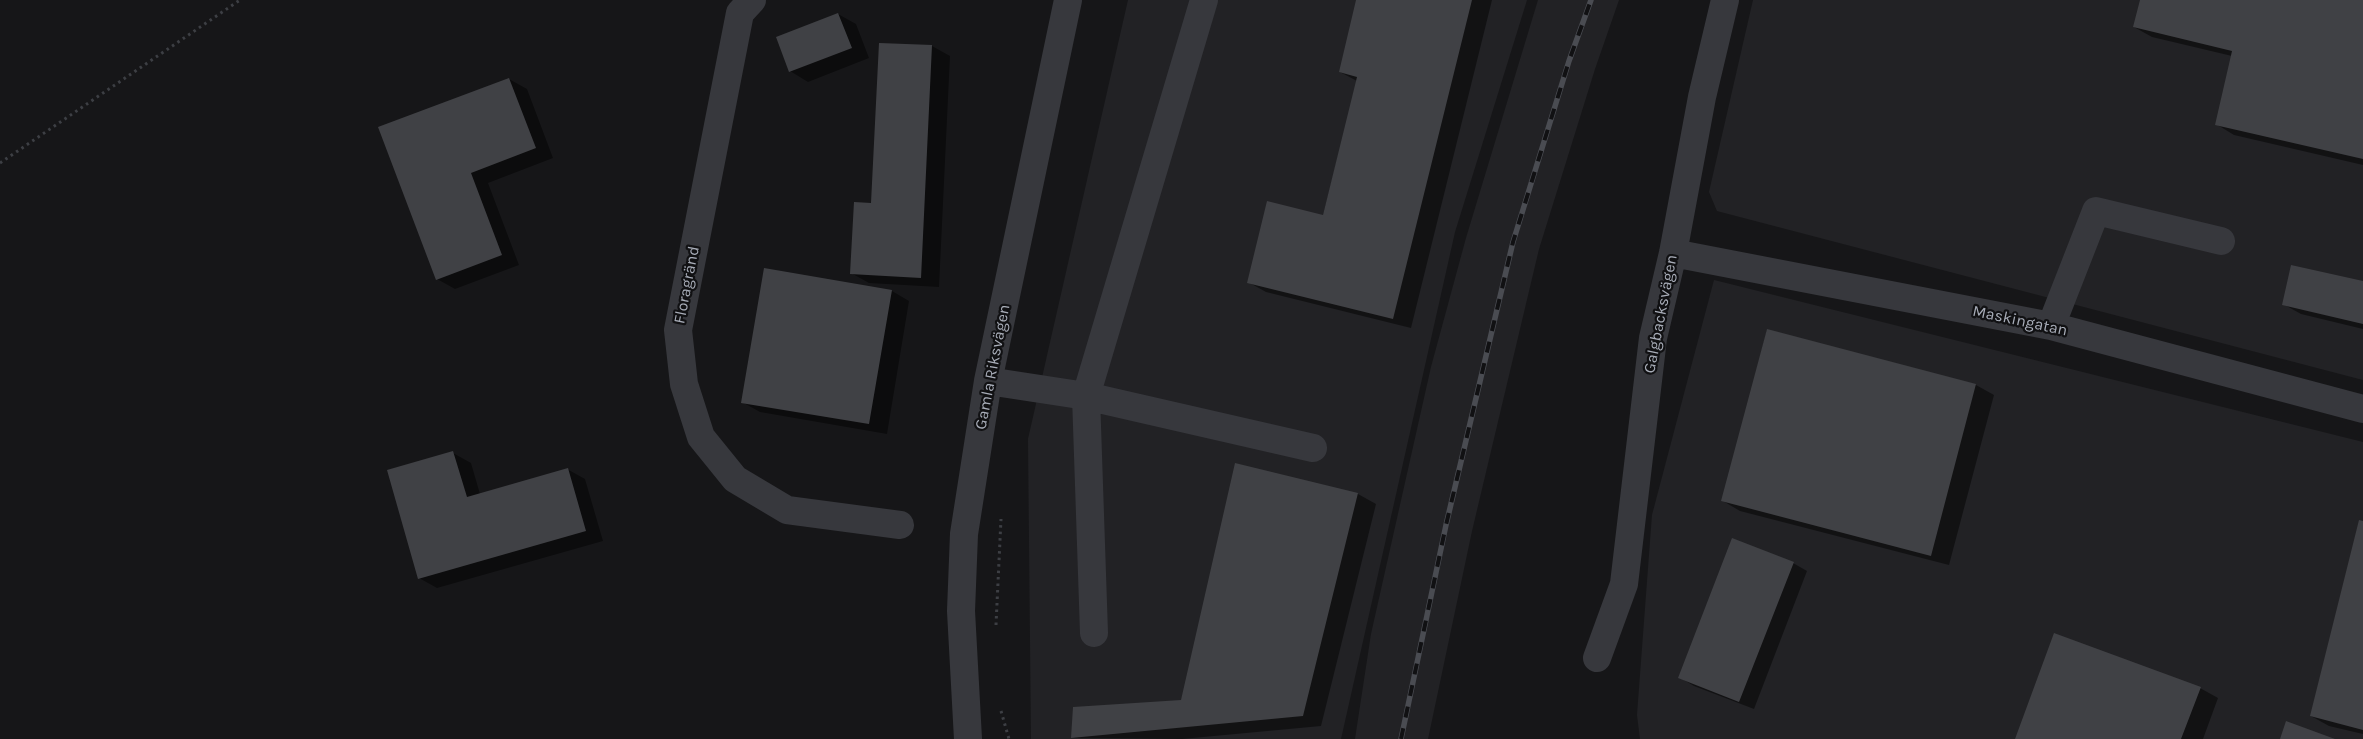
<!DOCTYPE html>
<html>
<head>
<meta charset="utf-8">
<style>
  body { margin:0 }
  canvas { display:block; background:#161618 }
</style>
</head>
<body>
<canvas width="2363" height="739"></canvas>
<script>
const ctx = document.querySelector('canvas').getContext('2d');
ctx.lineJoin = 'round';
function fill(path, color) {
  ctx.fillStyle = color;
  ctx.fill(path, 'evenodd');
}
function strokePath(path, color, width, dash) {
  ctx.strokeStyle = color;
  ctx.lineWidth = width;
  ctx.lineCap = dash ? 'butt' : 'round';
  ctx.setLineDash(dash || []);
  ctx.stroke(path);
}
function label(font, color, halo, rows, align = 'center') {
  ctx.font = font + ' Karla,sans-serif';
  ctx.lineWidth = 4.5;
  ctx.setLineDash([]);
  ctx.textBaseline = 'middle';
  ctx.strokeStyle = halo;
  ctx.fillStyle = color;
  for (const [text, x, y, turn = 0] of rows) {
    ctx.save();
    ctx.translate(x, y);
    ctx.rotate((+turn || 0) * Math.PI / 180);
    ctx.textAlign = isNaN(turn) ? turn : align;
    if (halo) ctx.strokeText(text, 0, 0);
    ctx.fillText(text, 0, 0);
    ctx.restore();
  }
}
fill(new Path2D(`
  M1128,0H1527L1455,232L1341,739H1031L1028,439Z
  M1538,0H1619L1595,69L1539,249L1472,531L1428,739H1355L1371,634L1431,367L1466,238Z
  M1753,0H2363V380L1717,211L1709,192Z
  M1714,280L2363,442V739H1640L1637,715L1652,515Z`), '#222225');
fill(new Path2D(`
  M1358,0H1492L1411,328L1266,292L1248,282L1323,216L1357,81L1340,72Z
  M2141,0H2363V165L2234,135L2216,124L2232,56L2152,37L2134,27Z
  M838,14L856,24L869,58L808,82L790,71L777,38Z
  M932,46L950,56L939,287L869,283L851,273L872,204Z
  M509,79L527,89L553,158L488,183L519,265L455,289L437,279L380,128Z
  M2363,283V329L2301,314L2283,304Z
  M892,291L909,301L887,434L760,412L742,402Z
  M1767,330L1976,385L1994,395L1949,565L1740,511L1723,501Z
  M453,453L471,463L480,494L567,469L585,479L603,541L437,588L419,578Z
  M1236,465L1358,494L1376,504L1321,726L1182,739L1072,738L1182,701Z
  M2363,522V734L2329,726L2311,716Z
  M1793,563L1807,571L1754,709L1694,686L1679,677Z
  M2200,688L2218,698L2203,739H2016Z`), '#0007');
fill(new Path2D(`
  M1356,0H1472L1393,319L1247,283L1267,201L1323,215L1357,77L1339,72Z
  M2140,0H2363V159L2215,125L2232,51L2133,27Z
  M838,13L852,48L789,72L776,37Z
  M879,43L932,45L921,278L850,274L854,202L871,203Z
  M509,78L536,148L471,173L502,255L436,280L378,127Z
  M2291,265L2363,281V324L2282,305Z
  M764,268L892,290L869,424L741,403Z
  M1767,329L1976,384L1931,556L1721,501Z
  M453,451L467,497L568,468L586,531L418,579L387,470Z
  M1235,463L1358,493L1303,716L1071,738L1073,707L1181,700Z
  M2359,520L2363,521V730L2310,716Z
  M1732,538L1794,562L1739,702L1678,678Z
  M2054,633L2201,687L2181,739H2015Z
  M2286,721L2335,739H2280Z`), '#404145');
strokePath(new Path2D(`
  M0,163L240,0
  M996,625L1001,519
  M1001,711L1009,739`), '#3d3f44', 3, [2.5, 4]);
strokePath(new Path2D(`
  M752,0L740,13L678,330L684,384L701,437L735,479L787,510L900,525
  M1673,253L2051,326L2363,409
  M2051,326L2096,211L2221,241
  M988,381L1086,396L1313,448
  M1094,633L1086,396L1204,0
  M1597,658L1624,584L1653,338L1673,253L1702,97L1725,0
  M968,739L961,611L964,534L988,381L1068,0`), '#37383d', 28);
const rail = new Path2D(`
  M1401,739L1446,525L1513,242L1569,61L1591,0`);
strokePath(rail, '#4a4c52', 5.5);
strokePath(rail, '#111113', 4, [11]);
label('16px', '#a8adb8', '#111113', [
  ["Floragränd",687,285,-79],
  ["Galgbacksvägen",1661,314,-79],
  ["Maskingatan",2020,321,12],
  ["Gamla Riksvägen",993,367,-79]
]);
</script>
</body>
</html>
